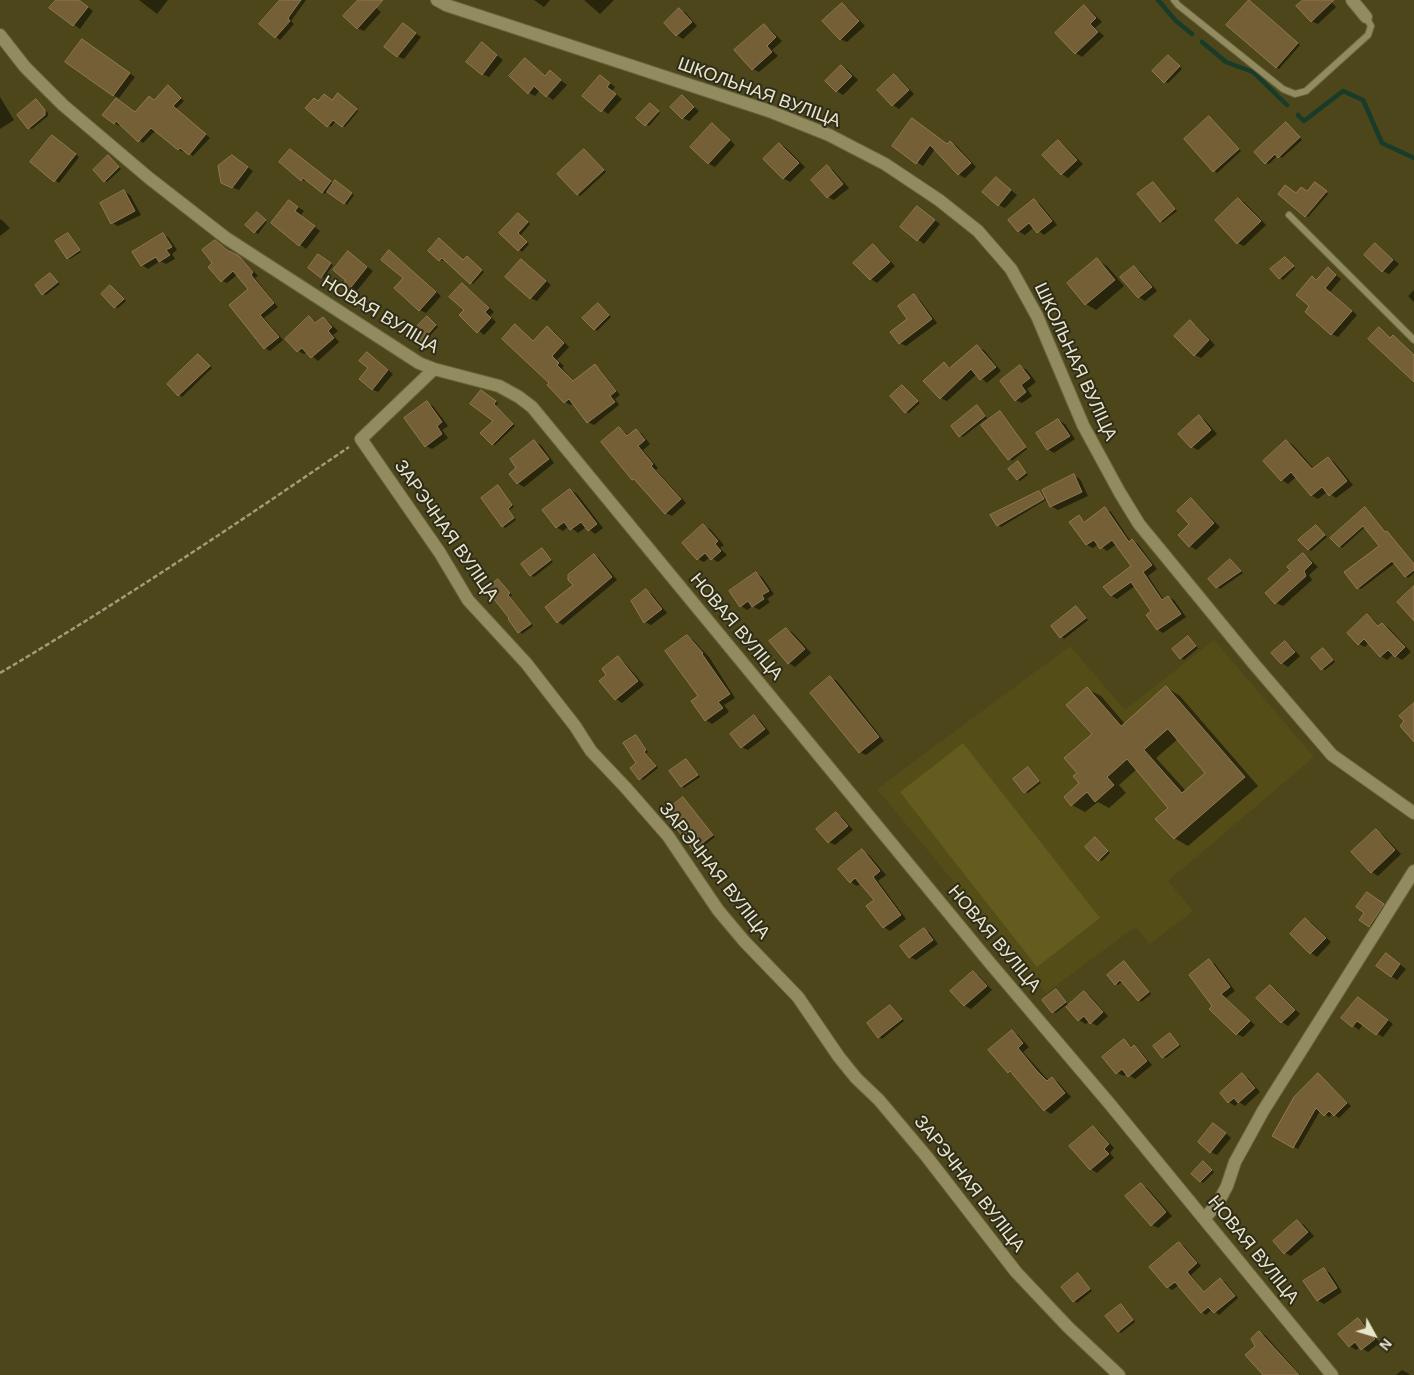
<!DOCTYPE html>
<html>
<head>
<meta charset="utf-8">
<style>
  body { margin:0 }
  #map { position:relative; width:1414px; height:1375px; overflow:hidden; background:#4c461a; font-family:Arial,sans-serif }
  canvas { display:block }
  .north { position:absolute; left:1349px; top:1310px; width:50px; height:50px; -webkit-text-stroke:4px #2f2c19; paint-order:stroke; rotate:129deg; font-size:14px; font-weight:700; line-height:20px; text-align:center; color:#e8e5cd }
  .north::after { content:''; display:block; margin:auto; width:18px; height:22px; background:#e8e5cd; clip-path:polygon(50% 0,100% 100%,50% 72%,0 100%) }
</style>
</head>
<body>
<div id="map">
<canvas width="1414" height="1375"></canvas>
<div class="north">N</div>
</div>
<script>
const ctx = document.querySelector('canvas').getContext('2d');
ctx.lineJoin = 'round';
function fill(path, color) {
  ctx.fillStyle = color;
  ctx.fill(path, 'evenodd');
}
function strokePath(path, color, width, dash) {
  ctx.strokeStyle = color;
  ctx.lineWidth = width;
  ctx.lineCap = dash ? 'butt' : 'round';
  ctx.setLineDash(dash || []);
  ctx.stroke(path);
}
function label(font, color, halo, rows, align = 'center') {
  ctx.font = font + ' Arial,sans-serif';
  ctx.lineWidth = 4;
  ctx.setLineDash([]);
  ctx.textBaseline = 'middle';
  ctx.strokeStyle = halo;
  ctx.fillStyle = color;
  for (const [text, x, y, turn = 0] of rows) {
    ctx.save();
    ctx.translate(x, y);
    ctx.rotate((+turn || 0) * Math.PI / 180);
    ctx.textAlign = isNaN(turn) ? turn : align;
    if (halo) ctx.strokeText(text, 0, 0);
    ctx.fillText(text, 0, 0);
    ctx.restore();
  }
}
fill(new Path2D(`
  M1214,640L1314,757L1168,881L1193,911L1150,944L1135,927L1046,993L877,789L1070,646L1125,710Z`), '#554d18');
fill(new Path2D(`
  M963,743L1100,918L1037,967L900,792Z`), '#645b1e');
fill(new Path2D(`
  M57,0H79L93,11L80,29L51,7Z
  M139,0H168L157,14Z
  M281,0H306L291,21L294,24L280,40L260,24Z
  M359,0L368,1L381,12L364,31L357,28Z
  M534,0H550L544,7Z
  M584,0H614L600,14Z
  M1305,0H1329L1336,7L1318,24L1311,21Z
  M1250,1L1300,45L1279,69L1276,67Z
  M842,5L848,8L865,26L847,42L840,39Z
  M1084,7L1090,10L1102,22L1095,28L1104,36L1082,57L1076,53L1057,33Z
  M680,10L686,13L697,26L683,39L677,35L666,23Z
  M404,25L421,37L404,59L397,56Z
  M764,25L770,29L782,41L772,50L778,56L759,72L753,69Z
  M87,44L135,77L119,98L113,95Z
  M488,48L503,60L489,77L482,74Z
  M1171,58L1182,69L1168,83L1165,82Z
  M525,60L546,76L550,72L567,85L553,100L540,90L535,96L529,93Z
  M841,66L848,70L858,80L843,95L837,91L826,81Z
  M894,76L900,79L914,94L899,109L893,105Z
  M606,80L615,87L612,91L622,99L608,114L584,96Z
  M169,87L184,101L176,109L210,138L193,156L184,150L183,152L178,149L156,130L143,143L120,123L119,126L104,115L135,113L155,101Z
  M0,97L14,120L0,129Z
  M341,97L358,111L345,127L336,121L331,127L307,108L319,102H333Z
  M682,97L699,111L689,121L683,118Z
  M36,101L48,113V116L32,129L29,128Z
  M653,106L660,113L649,126L638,118Z
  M1209,118L1241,151L1217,173L1186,140Z
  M918,123L948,145L950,142L957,146L976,167L965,178L958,174L935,149L923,166L917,162Z
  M712,125L718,128L735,145L715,167L708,163Z
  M1288,126L1302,140L1282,158L1278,155L1269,164L1266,163Z
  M57,139L79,157L59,183L55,180Z
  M1058,141L1064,145L1083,164L1068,178L1062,174L1044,155Z
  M780,144L786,148L805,167L790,182L783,178Z
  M293,152L334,184L338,183L354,195L347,205L328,190L325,194L306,179L305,181L302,180L280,162Z
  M587,152L606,172L580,196L578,194Z
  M109,157L121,169L107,182L105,181Z
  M238,160L253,171L239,190L229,186Z
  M827,167L833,170L849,188L834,200L828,197Z
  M996,178L1017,195L1005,208L999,205Z
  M1153,183L1177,211L1163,222L1160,221Z
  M1318,185L1328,194L1308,217L1306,216L1296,195L1307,193Z
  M124,191L130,195L141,215L118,226L112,223Z
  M1239,199L1245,203L1266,225L1244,246L1238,243Z
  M289,201L304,211L300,216L320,231L306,249L272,223Z
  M1034,201L1040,204L1057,225L1044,235L1034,227L1025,235L1018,231Z
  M918,207L940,224L924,244L902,227Z
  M260,215L267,222L258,234L247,225Z
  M521,216L530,224L520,236L529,244L522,252L501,233Z
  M1,219L10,228L0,236V220Z
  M68,234L81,252L70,259L67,258Z
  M163,234L169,238L177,250L172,254L175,259L166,264L160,261L148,269L142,265Z
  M215,241L244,261L258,276L255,278L278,307L264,318L283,340L270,351L265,348L250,289L237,275L227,283L222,281Z
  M1375,244L1399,264L1389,274L1383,271Z
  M873,246L879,249L895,266L877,283L871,279L855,263Z
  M390,251L441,296L426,313L420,310Z
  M430,251L464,261L470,259L484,272L473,284L445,259L442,261Z
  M319,255L333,265L324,278L321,277Z
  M354,257L373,271L351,298L345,295L346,279Z
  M1285,258L1295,268L1283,280L1272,269Z
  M521,260L551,285L537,301L530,298Z
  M1097,260L1107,266L1124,286L1096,310L1086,304Z
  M1134,267L1140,271L1157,291L1145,301L1139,297Z
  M1328,269L1341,279L1330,292L1357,315L1338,337L1332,334L1311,306L1313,278L1317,280Z
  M50,274L60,284L46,295L43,294Z
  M462,285L468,288L494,312L490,316L496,322L484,335L461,315L465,310Z
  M110,287L126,301L118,308L115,307Z
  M1414,290V302L1408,296Z
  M914,296L920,300L937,323L906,346L900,343L909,319Z
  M601,306L611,317L597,331L595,329Z
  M309,318L317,323L323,318L329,322L338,331L333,335L339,342L318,361L307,352L304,354L298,351Z
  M430,319L438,327L424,342L422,341Z
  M1190,322L1196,325L1215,345L1201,358L1195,355Z
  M515,326L534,341L547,328L553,331L569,347L557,360L564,366L562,368L574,382L595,366L600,369L620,395L615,399L619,405L594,425L588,422L573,403L571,405L565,402L551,383Z
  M977,347L984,350L1001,371L987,383L977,374L947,401L940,398L944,364L950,367Z
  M201,357L212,368L182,397L168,384Z
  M373,357L393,374L378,392L372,389L370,368Z
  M1021,367L1027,370L1036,382L1027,389L1032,396L1022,403L1016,400Z
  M902,386L920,403L909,413L906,412Z
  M481,391L498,403L496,406L515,426L495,445L493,444L495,421Z
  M427,403L433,406L448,426L442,430L448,438L432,449L426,446Z
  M977,407L987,418L963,437L960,436Z
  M1000,412L1027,449L1012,461L983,425Z
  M1199,417L1205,420L1217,434L1198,450L1192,447Z
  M1058,420L1065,424L1075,439L1054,453L1048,449L1038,434Z
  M619,428L629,436L636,430L642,434L650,444L643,450L658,468L656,470L686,503L672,516L666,513L639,483L633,479Z
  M1287,441L1293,445L1314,469L1328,458L1334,462L1353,485L1336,498L1327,492L1318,499L1311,495L1296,477L1288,484L1282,480L1265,461Z
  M534,442L541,445L554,463L524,487L517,483L518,468Z
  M1018,463L1028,475L1020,481L1017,479Z
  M1074,476L1080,479L1088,496L1058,510L1051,506Z
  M498,487L514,507L509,510L516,520L505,528L503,526Z
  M570,490L577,494L603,528L595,534L586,527L578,533L569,526L563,531L556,527Z
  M1039,492L1046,500L1001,527L998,525L992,515Z
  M1191,500L1197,504L1220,527L1196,550L1190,546Z
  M1365,508L1386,533L1389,534L1414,564V573L1408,578L1395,563L1361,589L1358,588L1381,546L1365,527L1342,548L1340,546Z
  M1105,509L1111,512L1131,542L1133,541L1138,544L1157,569L1148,576L1164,600L1168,597L1174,600L1186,617L1163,633L1157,629L1153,612L1135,586L1117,599L1112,596L1133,566L1117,544L1107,551L1098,544L1093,548L1087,545L1071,522L1079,516L1086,522Z
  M703,526L710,529L724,545L720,548L727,555L718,562L710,557L704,562L698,559Z
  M1316,526L1327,537L1311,551L1308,549Z
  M542,550L553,562L534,577L531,575Z
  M1303,554L1309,558L1318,567L1309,575L1312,580L1283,606L1276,603L1292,570Z
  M594,555L599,558L617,580L563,625L558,622Z
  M1233,562L1243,573L1220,589L1210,579Z
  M756,573L762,577L774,594L767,599L770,602L759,610L753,606L747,610L741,606Z
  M499,580L512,595L510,597L533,626L522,634L509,620L511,619Z
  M646,591L652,594L667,613L651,625L645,622Z
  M1076,607L1088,620L1064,639L1052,626Z
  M1367,616L1373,619L1380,627L1382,624L1389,628L1411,652L1402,660L1393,654L1387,660L1381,656L1369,643L1365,647L1359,644Z
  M787,629L793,633L811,653L795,667L789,663Z
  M687,636L693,640L709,657L735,698L724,705L729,712L712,724L706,720L699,697Z
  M1188,637L1198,648L1184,660L1181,658Z
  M1285,642L1291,646L1300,656L1288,667L1282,663Z
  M1323,649L1335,662L1325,670L1322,669Z
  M618,658L624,662L644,685L622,703L616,699L601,681L608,675Z
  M831,678L837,681L884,741L866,755L860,752Z
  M1167,688L1180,696L1258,786L1188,846L1174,838L1170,808L1137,769L1119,785L1126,793L1109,808L1098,802L1085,812L1072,805L1081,783L1078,773L1093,734L1087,689L1101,696L1125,724ZM1178,739L1207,773L1186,791L1156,758Z
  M754,717L760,720L770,733L748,750L741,747Z
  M636,736L648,752L646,753L658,768L643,780L640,779Z
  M686,760L700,777L684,788L682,786Z
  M1028,769L1041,783L1028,793L1025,792Z
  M683,798L715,837L697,851L665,812Z
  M836,814L842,817L853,830L835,845L829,842Z
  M1376,831L1382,834L1401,854L1378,876L1372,872L1353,852Z
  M1098,840L1110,853L1102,861L1099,860Z
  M862,851L869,855L886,875L878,881L906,919L890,931L884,927L875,900L861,883L857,886L851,882Z
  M1370,895L1385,907L1372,927L1361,919L1365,913Z
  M1306,920L1312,923L1331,942L1317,957L1311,953L1292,934Z
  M924,930L930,933L938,944L916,960L910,957Z
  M1392,958L1406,969L1397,980L1391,976Z
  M1209,961L1215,964L1235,991L1226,998L1255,1025L1243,1037L1237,1034L1214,1006Z
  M1124,962L1151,994L1141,1002L1123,981L1118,985L1116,984Z
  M973,972L979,976L992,990L971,1009L964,1005Z
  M1270,986L1276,990L1300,1014L1288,1026L1282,1022L1258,998Z
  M1058,992L1069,1006L1084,992L1090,996L1108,1016L1097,1026L1089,1021L1086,1024L1079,1020L1066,1005L1056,1013L1053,1012Z
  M1364,1002L1393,1024L1383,1037L1363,1024L1359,1030L1343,1018Z
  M890,1006L904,1021L882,1039L879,1037Z
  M1012,1031L1018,1035L1029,1047L1023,1052L1049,1081L1052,1078L1058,1082L1071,1097L1051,1114L1045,1110L1016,1076L1009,1072Z
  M1170,1035L1181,1046L1166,1058L1163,1057Z
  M1124,1041L1133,1048L1140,1051L1152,1065L1135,1079L1127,1074L1124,1076L1117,1073Z
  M1242,1075L1249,1079L1260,1092L1245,1106L1239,1102L1235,1106L1229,1102Z
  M1318,1075L1351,1106L1339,1118L1333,1114L1329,1117L1320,1111L1298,1149L1273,1135Z
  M1093,1127L1099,1131L1114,1148L1110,1153L1114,1158L1097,1173L1091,1169Z
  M1220,1128L1231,1138L1217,1155L1211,1152Z
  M1206,1164L1214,1172L1203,1183L1200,1181Z
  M1141,1184L1147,1188L1172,1216L1158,1228L1152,1225Z
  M1297,1221L1304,1225L1314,1236L1291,1256L1285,1253Z
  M1180,1244L1184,1246L1201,1266L1191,1275L1205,1293L1220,1280L1225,1282L1238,1298L1219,1315L1212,1309L1206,1315L1202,1312L1179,1285L1172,1290L1168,1287L1151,1267Z
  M1324,1269L1330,1273L1342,1292L1324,1304L1317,1300Z
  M1078,1275L1092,1291L1077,1303L1063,1288Z
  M1121,1306L1135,1322L1121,1333L1119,1331Z
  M1358,1320L1364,1323L1380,1343L1368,1352L1360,1347L1356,1350L1349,1346Z
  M1260,1332L1266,1336L1300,1375H1265Z
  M1402,1370L1409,1374L1410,1375H1396Z`), '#0007');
strokePath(new Path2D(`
  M1158,0L1176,21L1192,34
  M1202,42L1226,62L1253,72L1287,105
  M1298,115L1304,121L1343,91L1363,100L1382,143L1414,158`), '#183b2a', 4.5);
const building = new Path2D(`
  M56,0H79L88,7L73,26L49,8Z
  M280,0H301L288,18L290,21L275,38L259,24Z
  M358,0H383L357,29L343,16Z
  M1249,0L1298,43L1276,68L1226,25Z
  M1303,0H1334L1311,22L1296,6Z
  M842,3L859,21L840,40L822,21Z
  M1084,5L1096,18L1090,24L1098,32L1075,54L1055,33Z
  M679,8L692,22L676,36L664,23Z
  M403,23L416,33L397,57L384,47Z
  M764,24L776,37L767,46L772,52L752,70L734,50Z
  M82,39L130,73L113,96L65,62Z
  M482,42L497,55L482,75L466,62Z
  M1168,55L1180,66L1164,83L1152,71Z
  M525,58L545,76L550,70L561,80L546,97L534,86L528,94L509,76Z
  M841,65L852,76L836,92L825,81Z
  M894,74L909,90L892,106L877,90Z
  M600,75L610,83L607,87L616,94L601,112L582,96Z
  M168,85L181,98L173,106L206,134L189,155L180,148L178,150L151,128L138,142L116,121L114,124L102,115L116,98L135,112L149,96L154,100Z
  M338,93L357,109L342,127L333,120L327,127L305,108L314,98L318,101L324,94L332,100Z
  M682,95L694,107L682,119L670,107Z
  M36,99L45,110V115L28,129L17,115Z
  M650,103L659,111L645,126L636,118Z
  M1209,116L1239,149L1213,172L1184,139Z
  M912,118L947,144L950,141L971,163L958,175L930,145L916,164L892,146Z
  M1286,122L1300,137L1278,158L1275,154L1265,164L1254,152Z
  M712,123L730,140L708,164L690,147Z
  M52,135L76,154L54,182L30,162Z
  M1058,140L1077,160L1061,175L1042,155Z
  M779,143L799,163L783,179L763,159Z
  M290,149L331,181L322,193L303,178L301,181L279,162Z
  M584,149L604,170L577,195L557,174Z
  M108,155L119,167L104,182L93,170Z
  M232,155L248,167L232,188L221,183L218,166Z
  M827,165L843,184L827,198L811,180Z
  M996,177L1011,190L998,206L982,192Z
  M335,180L352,193L344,204L327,192Z
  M1153,182L1175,209L1160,222L1137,194Z
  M1315,182L1327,191L1305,217L1278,194L1285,185L1296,193L1301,187L1307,191Z
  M124,190L135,211L111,224L100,203Z
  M1238,198L1261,221L1237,244L1215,220Z
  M1034,199L1052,221L1037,233L1029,223L1018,232L1008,220Z
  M289,200L298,207L295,211L315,226L299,246L271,223Z
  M917,206L935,220L917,241L900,227Z
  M257,212L266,220L254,233L245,225Z
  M518,213L528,222L518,233L527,242L518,251L499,233Z
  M68,233L80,250L67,259L55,241Z
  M163,233L172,247L166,250L170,255L159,262L156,257L141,266L132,252Z
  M439,238L463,260L467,256L482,270L470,284L442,258L439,261L428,251Z
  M215,240L227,250L239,256L253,272L251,275L274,303L260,315L279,337L264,349L229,305L248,289L233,271L221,282L208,267L212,263L202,250Z
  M1375,243L1393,260L1382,272L1364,255Z
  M873,244L890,262L870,280L853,263Z
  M389,250L436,292L419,311L394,288L403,278L381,260Z
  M348,251L367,267L344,296L345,280L333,270Z
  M318,254L331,263L321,278L308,268Z
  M1285,257L1294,266L1279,279L1270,269Z
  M1097,258L1115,280L1085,305L1067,283Z
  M521,259L546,281L530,299L505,277Z
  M1134,266L1152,287L1138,298L1120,277Z
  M1328,267L1336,275L1325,288L1352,311L1331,335L1305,312L1309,306L1296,295L1312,276L1316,280Z
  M50,273L58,282L42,295L35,285Z
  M462,283L489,308L485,312L491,318L477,333L459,315L464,310L449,297Z
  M110,285L124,299L114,308L101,294Z
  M914,294L932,319L899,344L890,332L907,319L898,306Z
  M598,303L609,315L594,330L582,318Z
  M309,316L315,323L323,317L332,327L328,331L334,338L311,358L302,348L297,352L285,339Z
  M427,316L436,325L421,342L411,333Z
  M1190,320L1209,340L1194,356L1174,336Z
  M515,324L533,341L547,326L564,343L552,356L559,363L557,365L573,381L595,364L616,391L610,396L615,402L587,423L569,399L564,403L547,385L549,383L502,339Z
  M1379,327L1390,338L1393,335L1414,355V382L1368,339Z
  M977,345L996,367L980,380L971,369L940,399L923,381L944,362L949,368Z
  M367,352L388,370L372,390L359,379L368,368L359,361Z
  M198,354L210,366L178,396L167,384Z
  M1020,365L1030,378L1021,385L1026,392L1015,401L1000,381Z
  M902,385L918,401L905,413L890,396Z
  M481,390L496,401L494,404L513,424L492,445L480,433L493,421L470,404Z
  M427,401L442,422L437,426L442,434L425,447L404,418Z
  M977,405L985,416L959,437L951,426Z
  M1000,411L1026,447L1008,460L981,425Z
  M1199,415L1211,430L1191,448L1178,434Z
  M1058,419L1070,436L1047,450L1036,433Z
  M619,427L627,436L636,429L645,440L638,446L653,464L651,466L681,499L665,514L634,479L632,480L601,442Z
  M534,440L549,459L517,484L509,474L516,468L510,459Z
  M1286,440L1312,469L1328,457L1347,481L1329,496L1322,487L1311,496L1291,472L1281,481L1263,461Z
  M1018,461L1026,473L1017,480L1008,469Z
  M1074,474L1082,492L1050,507L1042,490Z
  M498,485L512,505L508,509L514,518L502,527L481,498Z
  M570,489L597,524L588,531L581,522L570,530L564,522L556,528L542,510Z
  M1039,491L1044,499L997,526L990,515Z
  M1191,498L1214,523L1189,547L1178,535L1189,524L1177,511Z
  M1105,507L1129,542L1132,539L1152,565L1143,572L1162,600L1168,596L1181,614L1157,630L1146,615L1151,611L1131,582L1111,596L1103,587L1131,566L1112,540L1100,549L1094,540L1086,545L1069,522L1079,515L1084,522Z
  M1365,507L1385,532L1387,531L1414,564V570L1405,577L1392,561L1357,589L1344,572L1379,546L1363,526L1339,547L1330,538Z
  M703,524L718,541L715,544L721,551L711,560L705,553L697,560L682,543Z
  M1316,525L1325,535L1308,550L1298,540Z
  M542,548L551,560L530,576L521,564Z
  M1303,553L1312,563L1304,571L1306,576L1275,604L1265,593L1290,570L1287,567Z
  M594,554L612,577L557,623L545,607L573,585L568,580V575Z
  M1230,559L1241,571L1216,588L1208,579Z
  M756,572L769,591L762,595L764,599L752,607L748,601L740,607L729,591Z
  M498,579L510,593L508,595L531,624L518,633L508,619L509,618L486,589Z
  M1414,586V621L1397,602Z
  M646,589L662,609L644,623L631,601Z
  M1076,606L1086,618L1060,638L1051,626Z
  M1367,614L1378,626L1382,623L1405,647L1395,657L1388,650L1380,657L1364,639L1358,645L1347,633Z
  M786,628L805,649L788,664L769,641Z
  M687,635L703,653L702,654L730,694L718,702L723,708L705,721L691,701L698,696L665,651Z
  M1188,636L1196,646L1180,659L1172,649Z
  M1285,641L1295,652L1281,664L1271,653Z
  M1323,648L1333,660L1321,670L1311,658Z
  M618,656L638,681L615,700L599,681L606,675L602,669Z
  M830,676L879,737L859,753L810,693Z
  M1166,686L1245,777L1174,839L1155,819L1168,808L1127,759L1107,777L1114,785L1095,802L1087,792L1071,806L1064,797L1079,783L1073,776L1077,773L1064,758L1092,734L1066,705L1087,687L1121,726ZM1168,729L1205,773L1182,793L1144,750Z
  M1414,703V742L1400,726L1404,721L1399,716Z
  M754,715L765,729L741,748L730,734Z
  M636,735L646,750L644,752L656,766L639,780L630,768L636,763L623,743Z
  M686,759L698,775L681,787L669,771Z
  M1028,767L1039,781L1024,793L1013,779Z
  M683,797L713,835L693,850L664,812Z
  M836,812L848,826L828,843L816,829Z
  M1376,829L1395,850L1371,873L1351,852Z
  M1095,837L1108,851L1098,861L1085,847Z
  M862,849L880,871L873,877L901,915L883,928L866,906L874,900L855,878L850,883L838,869Z
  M1367,892L1384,904L1369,927L1359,920L1364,913L1356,907Z
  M1305,918L1326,938L1310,954L1290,934Z
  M924,928L933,940L909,958L900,946Z
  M1386,953L1400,964L1391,977L1376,966Z
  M1209,959L1230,987L1221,994L1250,1021L1236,1035L1209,1009L1212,1006L1189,975Z
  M1124,961L1149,992L1138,1001L1120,980L1115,985L1107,975Z
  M973,971L987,986L964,1006L950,991Z
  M1270,985L1295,1010L1281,1023L1256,998Z
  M1056,989L1066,1002L1052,1013L1042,1000Z
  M1084,991L1103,1012L1090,1024L1084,1016L1078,1021L1066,1007Z
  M1358,997L1388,1020L1376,1035L1357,1021L1352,1027L1341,1018Z
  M890,1005L902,1019L878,1038L867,1023Z
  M1012,1030L1023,1043L1018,1048L1037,1071L1047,1081L1052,1077L1065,1093L1044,1111L1010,1071L1008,1073L988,1050Z
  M1170,1033L1179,1045L1162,1058L1153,1046Z
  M1124,1039L1131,1048L1134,1045L1147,1061L1128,1077L1122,1069L1116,1074L1102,1057Z
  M1242,1073L1255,1088L1238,1103L1234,1098L1228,1103L1220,1093Z
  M1318,1073L1347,1103L1334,1116L1329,1111L1324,1116L1316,1108L1293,1148L1272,1136L1294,1097Z
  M1213,1123L1226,1133L1210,1153L1198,1142Z
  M1093,1126L1109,1144L1104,1149L1109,1154L1090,1170L1069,1146Z
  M1203,1161L1212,1170L1200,1182L1191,1174Z
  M1141,1183L1166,1212L1151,1226L1125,1196Z
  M1297,1220L1308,1232L1284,1254L1273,1241Z
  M1179,1242L1197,1263L1187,1272L1204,1292L1220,1278L1235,1296L1214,1313L1208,1307L1201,1313L1175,1282L1167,1288L1149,1267Z
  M1324,1268L1337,1288L1317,1301L1303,1281Z
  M1078,1273L1090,1289L1073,1302L1061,1287Z
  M1121,1304L1133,1320L1118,1332L1105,1316Z
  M1358,1318L1375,1339L1361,1350L1355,1342L1349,1347L1338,1334Z
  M1259,1331L1299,1375H1263L1245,1355L1255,1346L1251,1339Z`);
fill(building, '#755f37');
strokePath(building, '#907951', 1);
const lane = new Path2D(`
  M1174,0L1178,5L1283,89L1295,94L1306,91L1368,35L1371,26L1366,17
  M1289,215L1414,340`);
const street = new Path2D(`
  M437,0L446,5L769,111L829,135L885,164L939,200L978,231L1011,269L1037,316L1083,425L1120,493L1139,524L1254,664L1332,755L1414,813
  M1352,0L1366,17
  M0,35L25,67L63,105L149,178L226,238L419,363L434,369L499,386L519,397L532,407L990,963L1109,1103L1332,1375
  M434,369L361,439L440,553L468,600L526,663L575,726L591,751L626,788L668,836L718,910L744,941L798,997L839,1057L856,1078L879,1100L927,1157L1016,1272L1068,1327L1119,1375
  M1204,1219L1218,1203L1227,1186L1235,1162L1263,1111L1414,871`);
strokePath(lane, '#69643e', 8);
strokePath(street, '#69643e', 14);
strokePath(new Path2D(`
  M0,673C120,602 235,525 349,447`), '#a09c7b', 2.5, [5, 2.5]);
strokePath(lane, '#928b5f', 6);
strokePath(street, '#928b5f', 12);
label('18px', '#e8e5cd', '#2f2c19', [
  ["ШКОЛЬНАЯ ВУЛІЦА",759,93,20],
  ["НОВАЯ ВУЛІЦА",380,315,31],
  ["ШКОЛЬНАЯ ВУЛІЦА",1075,362,65],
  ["ЗАРЭЧНАЯ ВУЛІЦА",446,531,55],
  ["НОВАЯ ВУЛІЦА",736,627,50],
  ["ЗАРЭЧНАЯ ВУЛІЦА",714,871,52],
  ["НОВАЯ ВУЛІЦА",994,939,50],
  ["ЗАРЭЧНАЯ ВУЛІЦА",969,1184,52],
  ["НОВАЯ ВУЛІЦА",1253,1250,51]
]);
</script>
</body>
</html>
